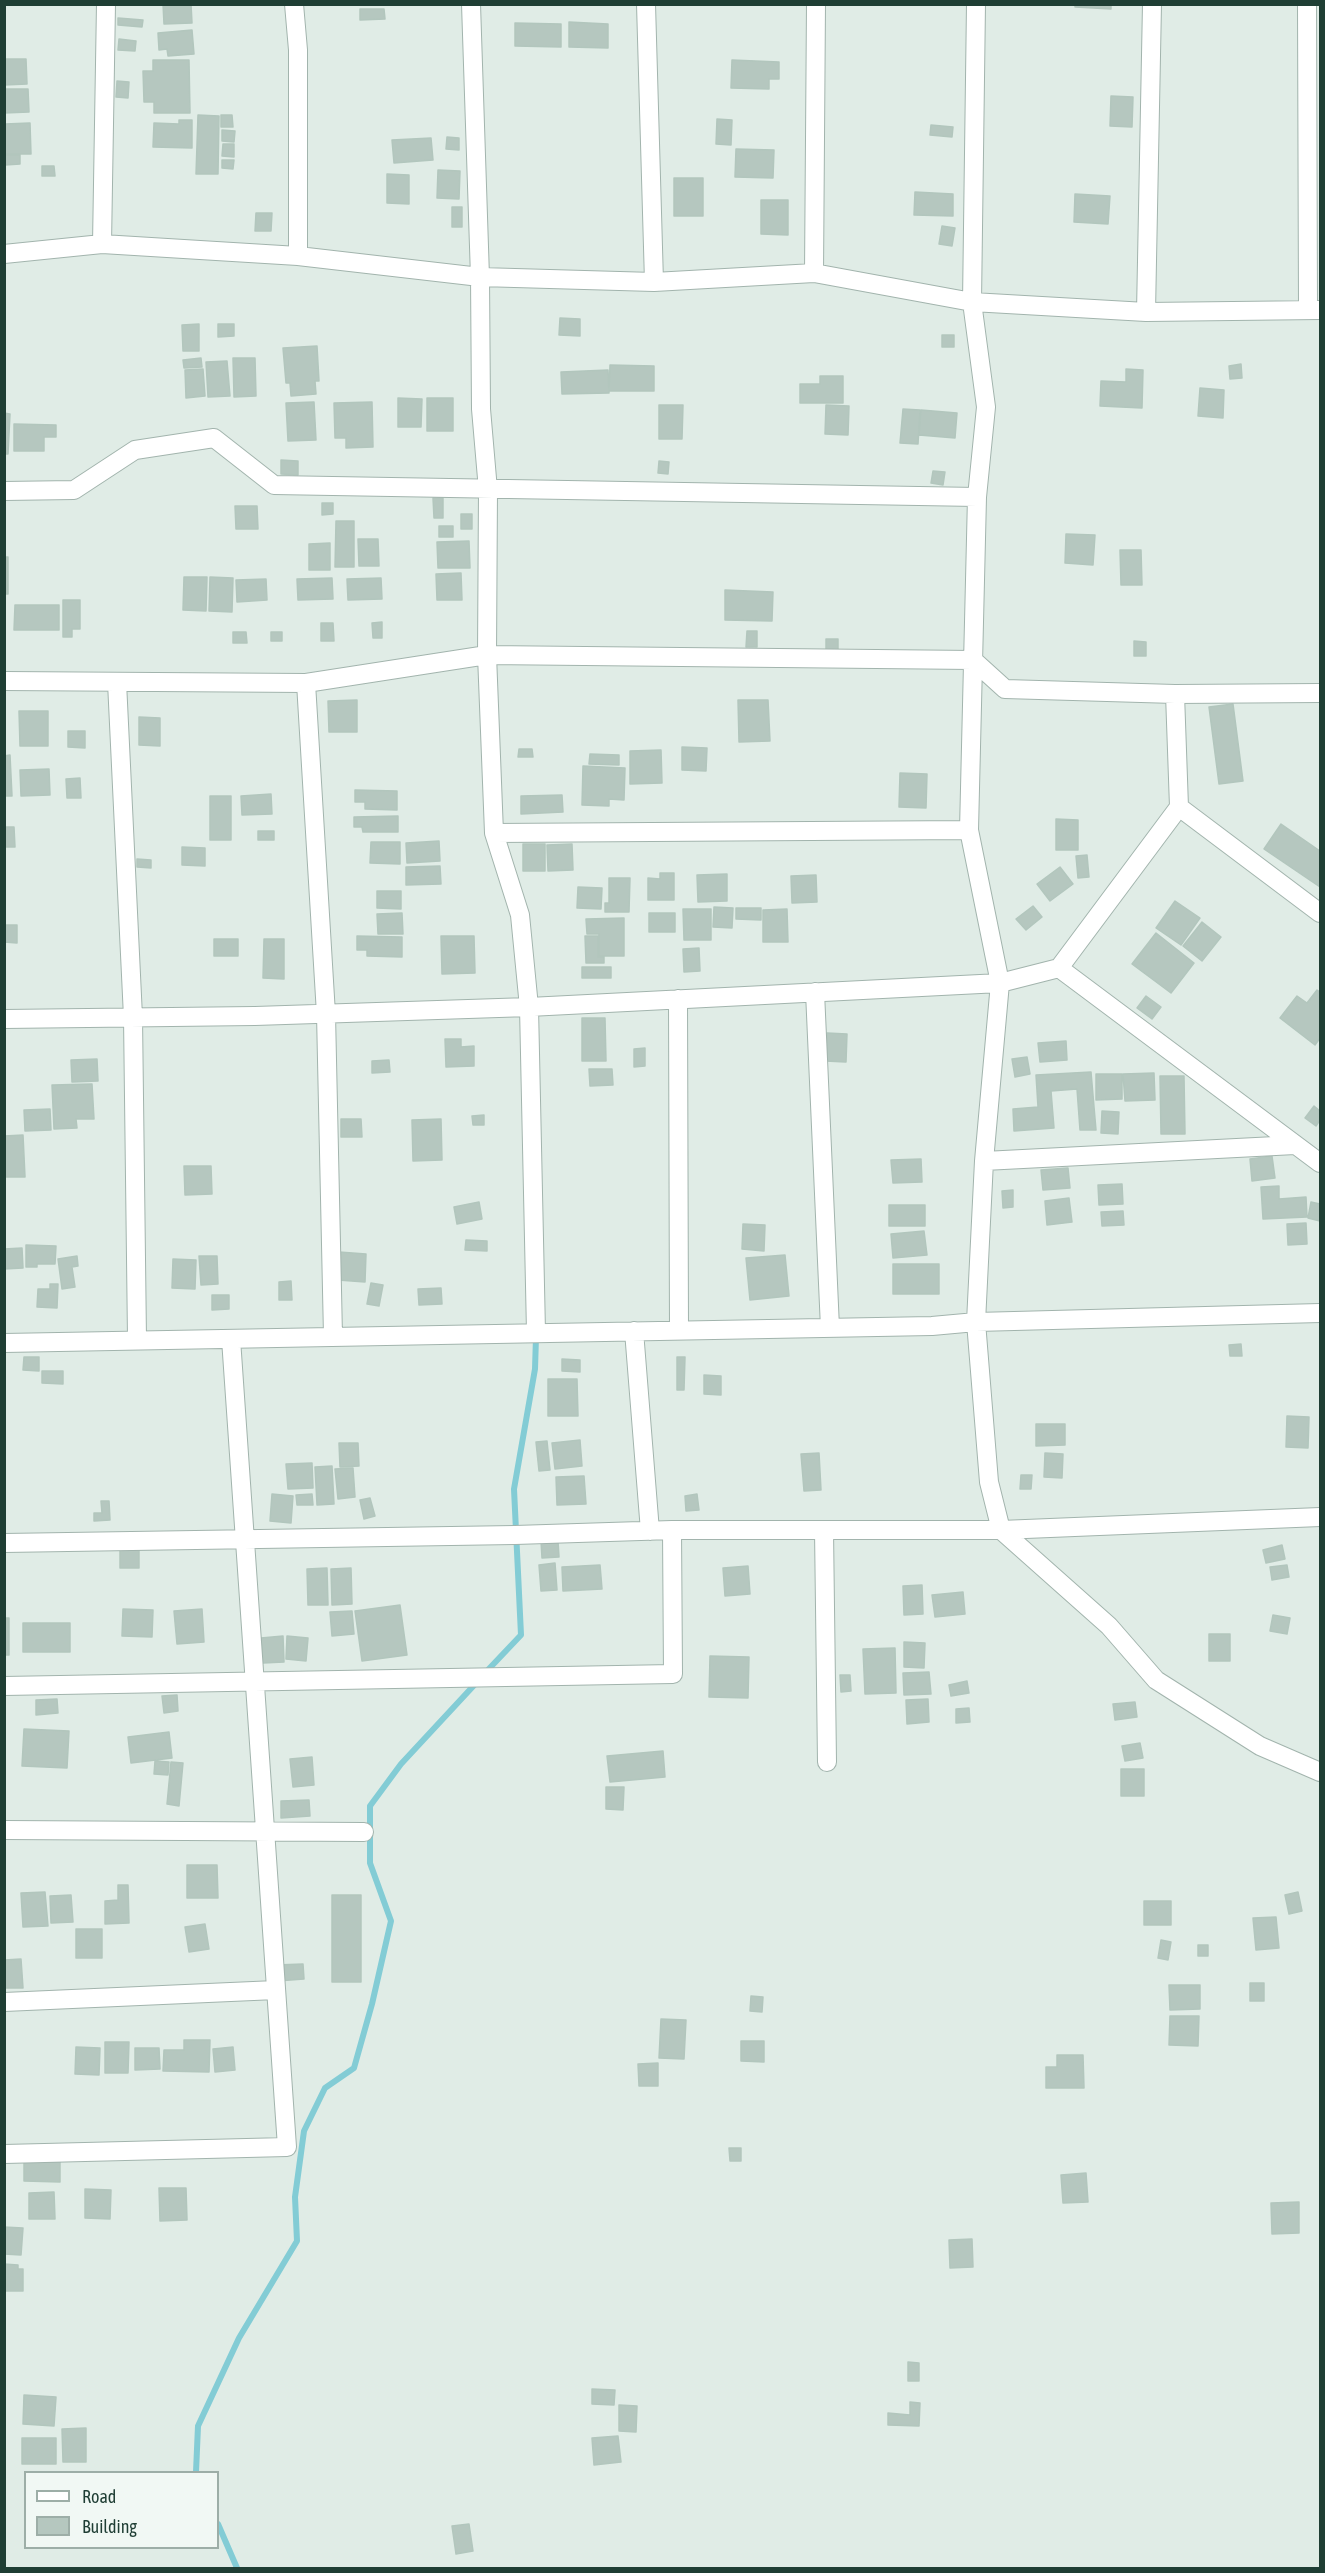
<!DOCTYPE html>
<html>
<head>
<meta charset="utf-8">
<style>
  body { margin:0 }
  #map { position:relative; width:1325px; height:2573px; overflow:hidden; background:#e0ece6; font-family:"Asap Condensed",sans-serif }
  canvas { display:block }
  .frame { position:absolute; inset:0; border:6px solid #1f3e34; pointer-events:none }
  .legend { position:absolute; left:24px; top:2471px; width:195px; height:78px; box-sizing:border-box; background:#f1f8f4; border:2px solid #9daea7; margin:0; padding:8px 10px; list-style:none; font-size:18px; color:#1f3e34 }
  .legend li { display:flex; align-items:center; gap:12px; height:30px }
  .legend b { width:30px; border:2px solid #9daea7 }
</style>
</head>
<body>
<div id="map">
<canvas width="1325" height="2573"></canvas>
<div class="frame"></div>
<ul class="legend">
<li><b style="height:8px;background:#fff"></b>Road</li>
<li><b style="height:16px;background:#b5c7bf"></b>Building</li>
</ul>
</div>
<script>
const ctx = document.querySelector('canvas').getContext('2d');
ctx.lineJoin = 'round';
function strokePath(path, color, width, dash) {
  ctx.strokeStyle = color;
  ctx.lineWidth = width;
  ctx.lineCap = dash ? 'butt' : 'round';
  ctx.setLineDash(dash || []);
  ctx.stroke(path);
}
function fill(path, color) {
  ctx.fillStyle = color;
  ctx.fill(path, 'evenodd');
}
strokePath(new Path2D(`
  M485,1673L521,1635L514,1489L535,1369L536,1337
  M196,2472L198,2426L239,2338L297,2241L295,2197L304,2131L325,2088L354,2068L372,2004L391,1921L370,1863V1806L401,1764L478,1681
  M218,2524L237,2568`), '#83ccd5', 6);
const building = new Path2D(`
  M163,4H191L192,23L164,24Z
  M1075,4H1111V9L1075,7Z
  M360,9H384L385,19L360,20Z
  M118,18L143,20L142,27L118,25Z
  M569,22L608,24V48L569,47Z
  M515,23L561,24V47L515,46Z
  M192,30L194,54L168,56L167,49L159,50L158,33Z
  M119,39L136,41L135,51L118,50Z
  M4,59H26L27,84L4,85Z
  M153,60H189L190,113H154V102H144L143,71H153Z
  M732,60L779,62V79H769V89L731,88Z
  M117,81L129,82L128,98L116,97Z
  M4,89H28L29,112L4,113Z
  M1111,96L1133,97L1132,127L1110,126Z
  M198,115L219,116L218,174H196Z
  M221,115H232L233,127H221Z
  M717,119L732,120L731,145L716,144Z
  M179,120H192V148L153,147L154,123L179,124Z
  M30,123L31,154H5V124Z
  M931,125L953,127L952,137L930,135Z
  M222,130L235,131L234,142L222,141Z
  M447,137L459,138V150L446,149Z
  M431,138L433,160L394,163L392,140Z
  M223,144H234V157L222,156Z
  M736,149L774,150L773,178L735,177Z
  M5,155H20V164L5,165Z
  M222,160H234L233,169L222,168Z
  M42,166H54L55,176H42Z
  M438,170L460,171L459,199L437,198Z
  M387,174L409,175V204L387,203Z
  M674,178H703V216H674Z
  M915,192L953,194V216L914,215Z
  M1075,194L1110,196L1108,224L1074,222Z
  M761,200H788V235L761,234Z
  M452,207H462V227H452Z
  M256,213H272L271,231H255Z
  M942,226L955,228L952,246L939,244Z
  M560,318L580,319V336L559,335Z
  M199,324V351H183L182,325Z
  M218,324H234V336L218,337Z
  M942,335H954V347H942Z
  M317,346L319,381H315L316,394L291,396L290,383H286L283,348Z
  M201,358L202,367L184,368L183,360Z
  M233,358H255L256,396L234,397Z
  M227,361L230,396L208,397L206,362Z
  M1241,364L1242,378L1230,379L1229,366Z
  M610,365L654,366V391H609Z
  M203,369L205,396L186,398L185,370Z
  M1126,369L1143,370L1142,408L1100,406L1101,381L1126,382Z
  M608,370L609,393L562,394L561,372Z
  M820,376H843V403H800V384H820Z
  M1200,388L1224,390L1223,418L1198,416Z
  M398,398L422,399L421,427H398Z
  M427,398H453V431H427Z
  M314,402L316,440L288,441L286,403Z
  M372,402L373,447L346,448V438H335L334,403Z
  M659,405H683L682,439H659Z
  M826,405L849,406L848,435L825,434Z
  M903,409L920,410L918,444L900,443Z
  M921,410L957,413L955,438L919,435Z
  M4,413L10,414L8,454H4Z
  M14,424L56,425V437H44V451H14Z
  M281,460L298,461V475L281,474Z
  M659,461L669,462L668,474L658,473Z
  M933,471L945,472L943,485L931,483Z
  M433,498H443V518H434Z
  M322,503H333V514L322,515Z
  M235,506H257L258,529H236Z
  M461,514H472V529H461Z
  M336,521H354V567H335Z
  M439,526H453V537H439Z
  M1066,534L1095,535L1093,565L1065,563Z
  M358,539H378L379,566H359Z
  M469,541L470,568H438L437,542Z
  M330,543V570H309V544Z
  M1120,550H1141L1142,585H1121Z
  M4,557H8V594H4Z
  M461,573L462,600H437L436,574Z
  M184,577H207L206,611L183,610Z
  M210,577L233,578L232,612L209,611Z
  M332,578L333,599L298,600L297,579Z
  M381,578L382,599L348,600L347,579Z
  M266,579L267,600L237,602L236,580Z
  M725,590L773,592L772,621L725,620Z
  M63,600H80V629H72V637H63Z
  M15,605H59V630H14Z
  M382,622V638H373L372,623Z
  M321,623H333L334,641H321Z
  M747,631H757V647H746Z
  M233,632H246L247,643H233Z
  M271,632H282V641H271Z
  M826,639H838V652H826Z
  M1134,641L1146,642V656H1134Z
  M357,700V732H329L328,701Z
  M738,700H768L770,741L739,742Z
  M1233,704L1243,781L1219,784L1209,707Z
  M19,711H48V746H20Z
  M139,717L160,718V746L139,745Z
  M68,731H85V748L68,747Z
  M682,747L707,748L706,771L682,770Z
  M519,749H532L533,757H518Z
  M661,750L662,783L630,784V751Z
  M590,754L619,755V765L589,764Z
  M10,755L12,796H4V756Z
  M583,766L625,768L624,800L609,799V806L582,805Z
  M49,769L50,795L21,796L20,770Z
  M900,773L927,774L926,808L899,807Z
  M80,778L81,798H67L66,779Z
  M355,790L397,791V810L365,809V802H355Z
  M271,794L272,814L242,815L241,796Z
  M562,795L563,812L521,814V796Z
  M210,796H231V840H210Z
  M398,816V832H363L362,827H354V817Z
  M1056,819L1078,820V850H1056Z
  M1281,824L1320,851V887L1264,849Z
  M4,827H14L15,847H4Z
  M258,831H274V840H258Z
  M439,841L440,861L407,863L406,843Z
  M371,842H400V864L370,863Z
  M523,844H545V871H523Z
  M572,844L573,870L548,871L547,845Z
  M182,847L205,848V866L182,865Z
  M1087,855L1089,877L1078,878L1076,856Z
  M137,859L151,860V868L137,867Z
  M440,866L441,884L406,885V867Z
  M1060,867L1073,884L1050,901L1037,884Z
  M660,873H674V900H648V878L660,879Z
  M727,874V901L698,902L697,875Z
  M816,875L817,902L792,903L791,876Z
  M609,878H630L629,912H605V903H609Z
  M578,887L602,888L601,909L577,908Z
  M377,891H401V909L377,908Z
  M1175,901L1200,918L1181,945L1156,928Z
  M1033,906L1042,917L1026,930L1016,919Z
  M714,907L733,908L732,928L713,927Z
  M736,908H761V920L736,919Z
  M683,909H711V940H684Z
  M787,909L788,942H763V910Z
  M402,913L403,934H378L377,914Z
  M649,913H675V932H649Z
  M624,918V956H599V934H587L586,919Z
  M1202,922L1221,937L1202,961L1183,946Z
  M4,925H17V943L4,942Z
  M1156,933L1194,963L1171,993L1132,964Z
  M357,936L402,937V957L367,956V950H357Z
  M441,936H474L475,973L442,974Z
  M585,936H598V957H604V963H586Z
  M214,939H238V956H214Z
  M264,939H284V979L263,978Z
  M699,948L700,971L684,972L683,949Z
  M582,967H611V978H582Z
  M1317,990L1320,992V1038L1315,1045L1280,1018L1297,996L1307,1003Z
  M1146,996L1161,1007L1152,1019L1137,1008Z
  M582,1018H605L606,1061H582Z
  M827,1033L847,1034L846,1062L825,1061Z
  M445,1039H461V1047L474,1046V1066L446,1067Z
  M1066,1041L1067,1060L1040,1062L1038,1043Z
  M645,1048V1066L634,1067V1049Z
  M1027,1057L1030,1074L1015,1077L1012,1059Z
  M97,1059L98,1081L72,1082L71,1060Z
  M389,1060L390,1072L372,1073V1061Z
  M589,1069H612L613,1085L590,1086Z
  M1091,1072L1096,1130H1080L1077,1089L1051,1091L1054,1128L1014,1131L1013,1109L1038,1107L1036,1075Z
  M1154,1073L1155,1100L1125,1101L1123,1074Z
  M1096,1074H1122V1099L1096,1100Z
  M1160,1076H1184L1185,1134H1161Z
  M92,1084L94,1119H76L77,1128L54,1129L52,1085Z
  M1314,1106L1320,1111V1120L1316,1126L1305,1118Z
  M50,1109L51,1130L25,1131L24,1110Z
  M1102,1111L1119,1112L1118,1134L1101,1133Z
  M484,1115V1125H473L472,1116Z
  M341,1119H361L362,1137H341Z
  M441,1119L442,1160L413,1161L412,1120Z
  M23,1135L25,1177H4V1136Z
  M1272,1156L1275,1178L1252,1181L1250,1159Z
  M921,1159L922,1182L893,1183L891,1160Z
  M184,1166H211L212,1194L185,1195Z
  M1068,1168L1070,1188L1043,1190L1041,1170Z
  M1122,1184L1123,1204L1099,1205L1098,1185Z
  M1279,1186V1199L1306,1197L1307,1217L1263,1219L1261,1187Z
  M1013,1190V1207L1003,1208L1002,1191Z
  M1069,1198L1072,1222L1047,1225L1045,1201Z
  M479,1202L482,1219L457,1224L454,1207Z
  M1311,1202L1320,1204V1221L1308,1218Z
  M889,1205H925V1226H889Z
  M1123,1211L1124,1225L1102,1226L1101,1212Z
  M1306,1223L1307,1244L1288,1245L1287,1224Z
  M743,1224L765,1225L764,1251L742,1249Z
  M924,1231L927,1255L893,1258L891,1234Z
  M466,1240L487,1241V1251L465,1250Z
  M26,1245L56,1246L55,1264H37V1267H26Z
  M22,1248L23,1268L4,1269V1249Z
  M339,1252L366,1254L365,1282L338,1280Z
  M785,1255L789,1296L750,1300L746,1258Z
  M77,1256L78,1266L72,1267L75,1287L62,1289L58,1259Z
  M199,1256H217L218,1284L201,1285Z
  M173,1259L196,1260L195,1289L172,1288Z
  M893,1264H939V1294H893Z
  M291,1281L292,1300H279V1282Z
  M371,1283L383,1285L379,1306L367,1304Z
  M50,1284H58L57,1308L37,1307L38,1289H50Z
  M441,1288L442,1304L419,1305L418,1289Z
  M212,1295H229V1309L212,1310Z
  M1241,1344L1242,1356H1230L1229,1345Z
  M24,1357H39V1371L23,1370Z
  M677,1357H685L684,1390H677Z
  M562,1359L580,1360V1372L562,1371Z
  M42,1371H63V1384L42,1383Z
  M704,1375L721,1376V1395L704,1394Z
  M548,1379H577L578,1416H548Z
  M1287,1416L1309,1417L1308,1448L1286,1447Z
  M1036,1424H1065V1445L1036,1446Z
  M580,1440L582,1466L555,1469L552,1443Z
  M547,1441L550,1470L539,1471L536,1442Z
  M339,1443H358L359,1466L340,1467Z
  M819,1453L821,1490L804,1491L801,1454Z
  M1045,1453L1063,1454L1062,1478L1044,1477Z
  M312,1463L313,1488L288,1489L286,1464Z
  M332,1466L334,1504L317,1505L315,1467Z
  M353,1468L355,1497L338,1499L335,1469Z
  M1021,1475H1032L1031,1489H1020Z
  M584,1476L586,1504L557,1505L556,1477Z
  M272,1494L293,1496L291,1523L270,1521Z
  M312,1494L313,1505H297L296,1495Z
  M697,1494L699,1510L686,1511L685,1496Z
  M370,1498L375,1516L364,1519L360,1500Z
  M101,1501H109L110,1520L94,1521V1513H102Z
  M541,1541H558L559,1557L542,1558Z
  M1282,1545L1285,1559L1266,1563L1263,1550Z
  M139,1547V1568H120V1548Z
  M555,1563L557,1590L541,1591L539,1565Z
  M600,1565L602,1589L563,1591L562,1567Z
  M1287,1565L1289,1577L1272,1580L1270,1567Z
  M748,1566L750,1594L725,1596L723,1568Z
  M327,1568L328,1605H308L307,1569Z
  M351,1568L352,1604L332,1605L331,1569Z
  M922,1585L923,1614L904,1615L903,1586Z
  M963,1592L965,1614L935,1617L932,1595Z
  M400,1605L407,1655L362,1661L355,1611Z
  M123,1609L153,1610L152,1637L122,1636Z
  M202,1609L204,1642L177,1644L174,1611Z
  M352,1611L354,1634L332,1636L330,1612Z
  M1273,1615L1290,1618L1287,1634L1270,1631Z
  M4,1618H9V1655H4Z
  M23,1623H70V1652H23Z
  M1209,1634H1230V1661H1209Z
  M283,1636L284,1662L263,1663L261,1638Z
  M287,1636L308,1638L306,1661L286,1659Z
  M904,1642L925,1643L924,1668L904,1667Z
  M895,1648L896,1693L865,1694L863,1649Z
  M710,1656L749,1657L748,1698L709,1697Z
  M929,1672L931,1694L904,1695L903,1673Z
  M840,1675H850L851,1691L841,1692Z
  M967,1681L969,1693L951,1696L949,1685Z
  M177,1695L178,1711L164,1713L162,1696Z
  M57,1699L58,1713L36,1715V1700Z
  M928,1699L929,1722L907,1724L906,1700Z
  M1135,1702L1137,1717L1115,1720L1113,1704Z
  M969,1708L970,1722L956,1723V1709Z
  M24,1729L69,1731L67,1768L22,1766Z
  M169,1732L172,1758L131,1763L128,1737Z
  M1140,1743L1143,1758L1125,1761L1122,1746Z
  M663,1751L665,1777L610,1782L607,1756Z
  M312,1757L314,1785L293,1787L290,1759Z
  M155,1761L169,1762L168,1775L154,1774Z
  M171,1762L183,1763L179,1806L167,1804Z
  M1121,1769H1144V1796H1121Z
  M606,1787H624L623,1810L606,1809Z
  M309,1800L310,1816L281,1818V1801Z
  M187,1865H217L218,1898H187Z
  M118,1885H128L129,1923L105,1924V1901L118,1900Z
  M45,1892L48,1926L23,1927L21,1893Z
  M1298,1892L1302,1911L1289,1914L1285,1895Z
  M71,1895L73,1922L51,1923L50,1896Z
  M332,1895H361V1982H332Z
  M1144,1901H1171V1925H1144Z
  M1276,1917L1279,1948L1256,1950L1253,1918Z
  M205,1924L209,1949L189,1952L185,1927Z
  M76,1929H102V1958H76Z
  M1161,1940L1171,1942L1168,1960L1158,1958Z
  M1198,1945H1208V1956H1198Z
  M21,1959L23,1988H4V1960Z
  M303,1964L304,1979L277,1981L276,1965Z
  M1250,1983H1264V2001H1250Z
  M1169,1985H1200V2009L1170,2010Z
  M751,1996L763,1997L762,2012L750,2011Z
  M1170,2016H1199L1198,2046L1169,2045Z
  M661,2019L686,2020L684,2059L659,2058Z
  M184,2040H210L209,2072L163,2071L164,2050H184Z
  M741,2041H764V2062L741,2061Z
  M105,2042H129L128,2073H105Z
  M76,2047L100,2048L99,2075L75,2074Z
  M233,2047L235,2070L215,2072L213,2049Z
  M135,2048H159L160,2069L135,2070Z
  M1057,2055H1083L1084,2088H1046V2067H1057Z
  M658,2063V2086H639L638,2064Z
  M729,2148H741V2161H730Z
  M24,2160L60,2161V2182L24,2181Z
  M1086,2173L1088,2202L1063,2203L1061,2175Z
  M159,2188H186L187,2220L160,2221Z
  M85,2189L111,2190L110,2219L85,2218Z
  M54,2192L55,2219H29V2193Z
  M1299,2202V2233L1272,2234L1271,2203Z
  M4,2227L23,2228L21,2255L4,2254Z
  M972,2239L973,2267L950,2268L949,2240Z
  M4,2264L18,2265V2269H23V2291H4Z
  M908,2362L919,2363V2381H908Z
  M592,2389L615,2390L614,2405L592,2404Z
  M24,2395L56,2397L54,2426L23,2424Z
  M910,2402L920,2403L919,2426L888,2425V2413L910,2415Z
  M619,2405L637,2406L636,2432L619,2431Z
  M86,2428V2462H63L62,2429Z
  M618,2436L621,2462L594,2465L592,2438Z
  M22,2438H56V2464H22Z
  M469,2524L473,2551L456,2554L452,2526Z`);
fill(building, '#b5c7bf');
strokePath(building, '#b2c6bd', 1.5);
const minor = new Path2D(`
  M294,4L298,50V256
  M471,4L480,277L481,409L488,490L487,655L494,833L520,915L529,1007L536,1332
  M646,4L654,282
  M976,4L972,302L986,407L977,497L969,830L1000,983L984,1161L976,1322L989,1482L1001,1530L1109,1626L1156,1680L1260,1746L1320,1772
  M1307,4L1308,310
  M102,244L106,4
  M4,254L102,244L298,256L480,277L654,282L814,273L972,302L1146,312L1320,310
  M814,273L816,4
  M1146,312L1152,4
  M4,491L74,490L135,450L214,438L274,485L977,497
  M4,681L306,683L487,655L973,660L1005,689L1175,694L1320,693
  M117,682L133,1017L137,1339
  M306,683L326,1014L333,1336
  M1179,807L1320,913
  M494,833L969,830
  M1059,968L1320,1163
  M815,992L830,1328
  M678,999L679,1330
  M4,1019L255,1016L529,1007L1000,983L1059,968L1179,807L1175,694
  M984,1161L1295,1145
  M634,1331L650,1531
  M4,1343L932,1326L976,1322L1320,1313
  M824,1530L827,1762
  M4,1543L515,1535L672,1530H1001L1320,1517
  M4,1686L673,1674L672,1530
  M4,1830L364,1832
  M4,2002L276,1990
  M4,2154L287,2147L231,1339`);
strokePath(minor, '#a2b4ad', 20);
strokePath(minor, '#fff', 18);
</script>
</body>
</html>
